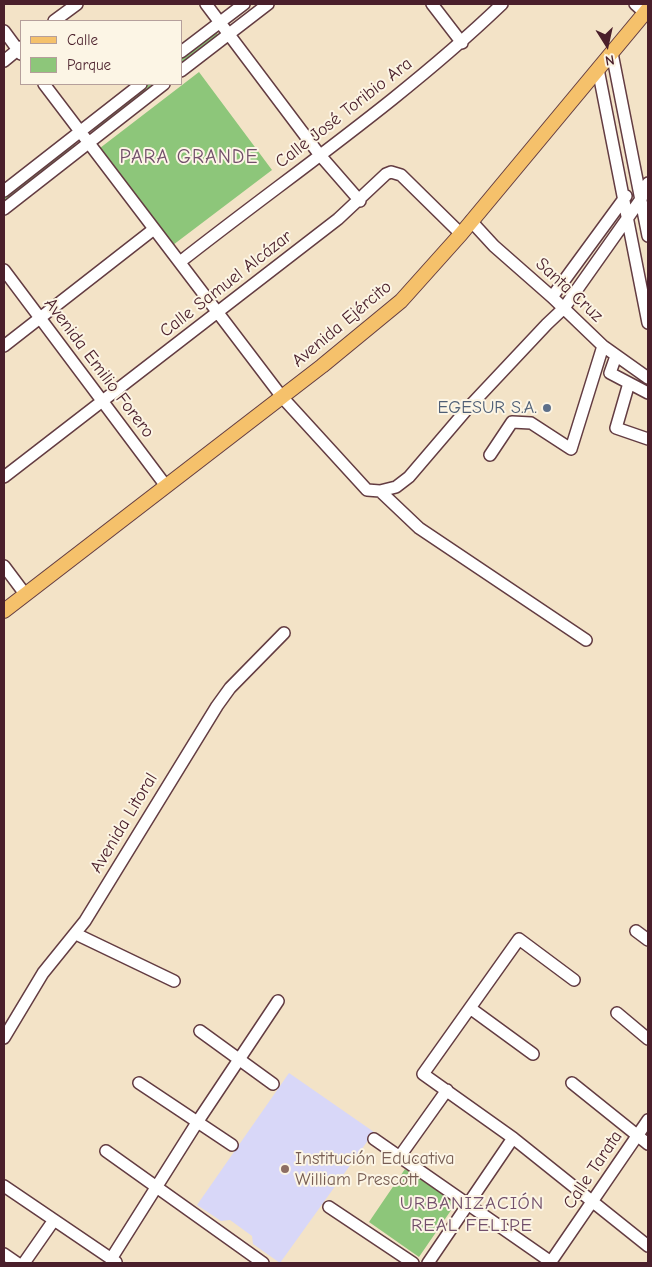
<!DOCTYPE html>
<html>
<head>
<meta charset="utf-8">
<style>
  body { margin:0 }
  #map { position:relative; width:652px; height:1267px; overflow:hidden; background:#f3e3c7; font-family:"Comic Neue",sans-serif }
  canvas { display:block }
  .frame { position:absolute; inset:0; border:5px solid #4a1f2b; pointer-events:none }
  .legend { position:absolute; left:20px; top:20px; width:162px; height:65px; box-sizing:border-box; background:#fcf5e5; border:1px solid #b59f9b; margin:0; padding:6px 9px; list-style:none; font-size:15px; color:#4a1f2b }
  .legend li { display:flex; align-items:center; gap:10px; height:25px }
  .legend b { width:25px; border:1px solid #b59f9b }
  .north { position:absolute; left:582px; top:20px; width:50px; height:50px; -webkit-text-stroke:4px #fcf5e5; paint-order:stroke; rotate:170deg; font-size:14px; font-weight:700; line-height:20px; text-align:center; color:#4a1f2b }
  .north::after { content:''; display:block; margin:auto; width:18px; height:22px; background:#4a1f2b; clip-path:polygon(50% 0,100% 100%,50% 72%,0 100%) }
</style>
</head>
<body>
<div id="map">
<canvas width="652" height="1267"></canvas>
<div class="frame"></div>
<ul class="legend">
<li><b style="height:6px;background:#f5c16b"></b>Calle</li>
<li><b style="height:14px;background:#8dc67a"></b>Parque</li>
</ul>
<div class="north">N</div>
</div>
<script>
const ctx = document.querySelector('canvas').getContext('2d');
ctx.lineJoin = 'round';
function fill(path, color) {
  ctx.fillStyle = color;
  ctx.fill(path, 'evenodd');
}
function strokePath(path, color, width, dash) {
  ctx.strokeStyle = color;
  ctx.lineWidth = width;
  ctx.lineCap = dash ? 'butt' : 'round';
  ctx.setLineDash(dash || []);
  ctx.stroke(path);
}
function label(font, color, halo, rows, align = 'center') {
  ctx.font = font + ' "Comic Neue",sans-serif';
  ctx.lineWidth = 4;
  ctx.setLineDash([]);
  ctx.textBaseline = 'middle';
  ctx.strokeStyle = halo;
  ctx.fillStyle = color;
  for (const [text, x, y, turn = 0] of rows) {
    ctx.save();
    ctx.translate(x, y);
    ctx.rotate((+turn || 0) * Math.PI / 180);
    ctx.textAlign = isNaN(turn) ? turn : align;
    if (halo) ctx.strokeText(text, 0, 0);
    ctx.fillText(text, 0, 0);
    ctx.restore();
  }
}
fill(new Path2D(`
  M289,1073L374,1132L280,1263L253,1244L252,1236L230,1220L221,1221L197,1205Z`), '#d8d7f8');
fill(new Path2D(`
  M216,31L218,35L181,64V58Z
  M199,72L272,170L173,245L100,148Z
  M147,84H155L95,131L91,126Z
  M72,141L75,145L4,203V195Z
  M405,1169L456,1203L419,1257L369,1222Z`), '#8dc67a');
const minor = new Path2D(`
  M206,4L319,154L360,201
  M432,4L462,43
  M635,4L645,13
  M54,21L77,4
  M4,31L21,54
  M181,52L244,4
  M612,53L648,236
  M4,61L21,47
  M598,69L648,323
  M181,71L268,4
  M44,84L282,397L367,490L380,491L396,487L409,477L468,408L547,324L564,308L641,199L648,183
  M4,191L141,84
  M4,209L164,84
  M471,221L494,246L552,297L603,346L648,378
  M180,262C288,177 403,99 502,4
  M4,270L166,486
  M552,297L626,196
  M4,346L154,229
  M616,356L610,373L648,393
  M629,383L616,428L648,439
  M490,455L512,422L531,423L571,449L603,346
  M4,477L338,219L386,174L391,172L401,175L461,234
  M380,491L419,528L586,640
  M4,566L25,594
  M636,931L648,940
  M76,934L174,981
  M574,980L519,939L423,1074L513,1138L648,1246
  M470,1008L533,1054
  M617,1013L648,1039
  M200,1031L273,1084
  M4,1038L43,973L85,921L217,706L230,688L284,633
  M139,1083L232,1145
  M572,1083L648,1144
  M374,1139L551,1262
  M106,1151L263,1263
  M400,1156L447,1090
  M4,1186L116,1262
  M329,1207L413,1263
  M4,1254L17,1263
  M111,1259L198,1121L278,1001
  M24,1263L54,1220
  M428,1263L513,1138
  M550,1263L648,1120`);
const major = new Path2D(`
  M4,611L322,366L401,301L461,234L648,9`);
strokePath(minor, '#633c42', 14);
strokePath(major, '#633c42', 16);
strokePath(minor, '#fff', 11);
strokePath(major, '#f5c16b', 14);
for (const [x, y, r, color] of [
  [547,408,5,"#5c6f8a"],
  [285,1169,5,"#8d6e63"]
]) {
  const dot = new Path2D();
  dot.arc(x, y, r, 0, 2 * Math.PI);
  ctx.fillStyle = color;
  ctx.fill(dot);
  strokePath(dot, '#fcf5e5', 2);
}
label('18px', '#4a1f2b', '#fcf5e5', [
  ["Calle José Toribio Ara",344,113,-38],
  ["Calle Samuel Alcázar",226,284,-38],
  ["Santa Cruz",569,290,43],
  ["Avenida Ejército",342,324,-40],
  ["Avenida Emilio Forero",99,368,53],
  ["Avenida Litoral",124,823,-59],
  ["Calle Tarata",593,1170,-56]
]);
label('18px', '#4e5e75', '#fcf5e5', [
  ["EGESUR S.A.",537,408]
], 'right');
label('18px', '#785e54', '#fcf5e5', [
  ["Institución Educativa",295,1159],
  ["William Prescott",295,1180]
], 'left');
ctx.letterSpacing = '1px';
label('19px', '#724f6b', '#fcf5e5', [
  ["URBANIZACIÓN",472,1204],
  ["REAL FELIPE",472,1226]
]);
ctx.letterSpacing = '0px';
ctx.letterSpacing = '1px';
label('20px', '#724f6b', '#fcf5e5', [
  ["PARA GRANDE",189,157]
]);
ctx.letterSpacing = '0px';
</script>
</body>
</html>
